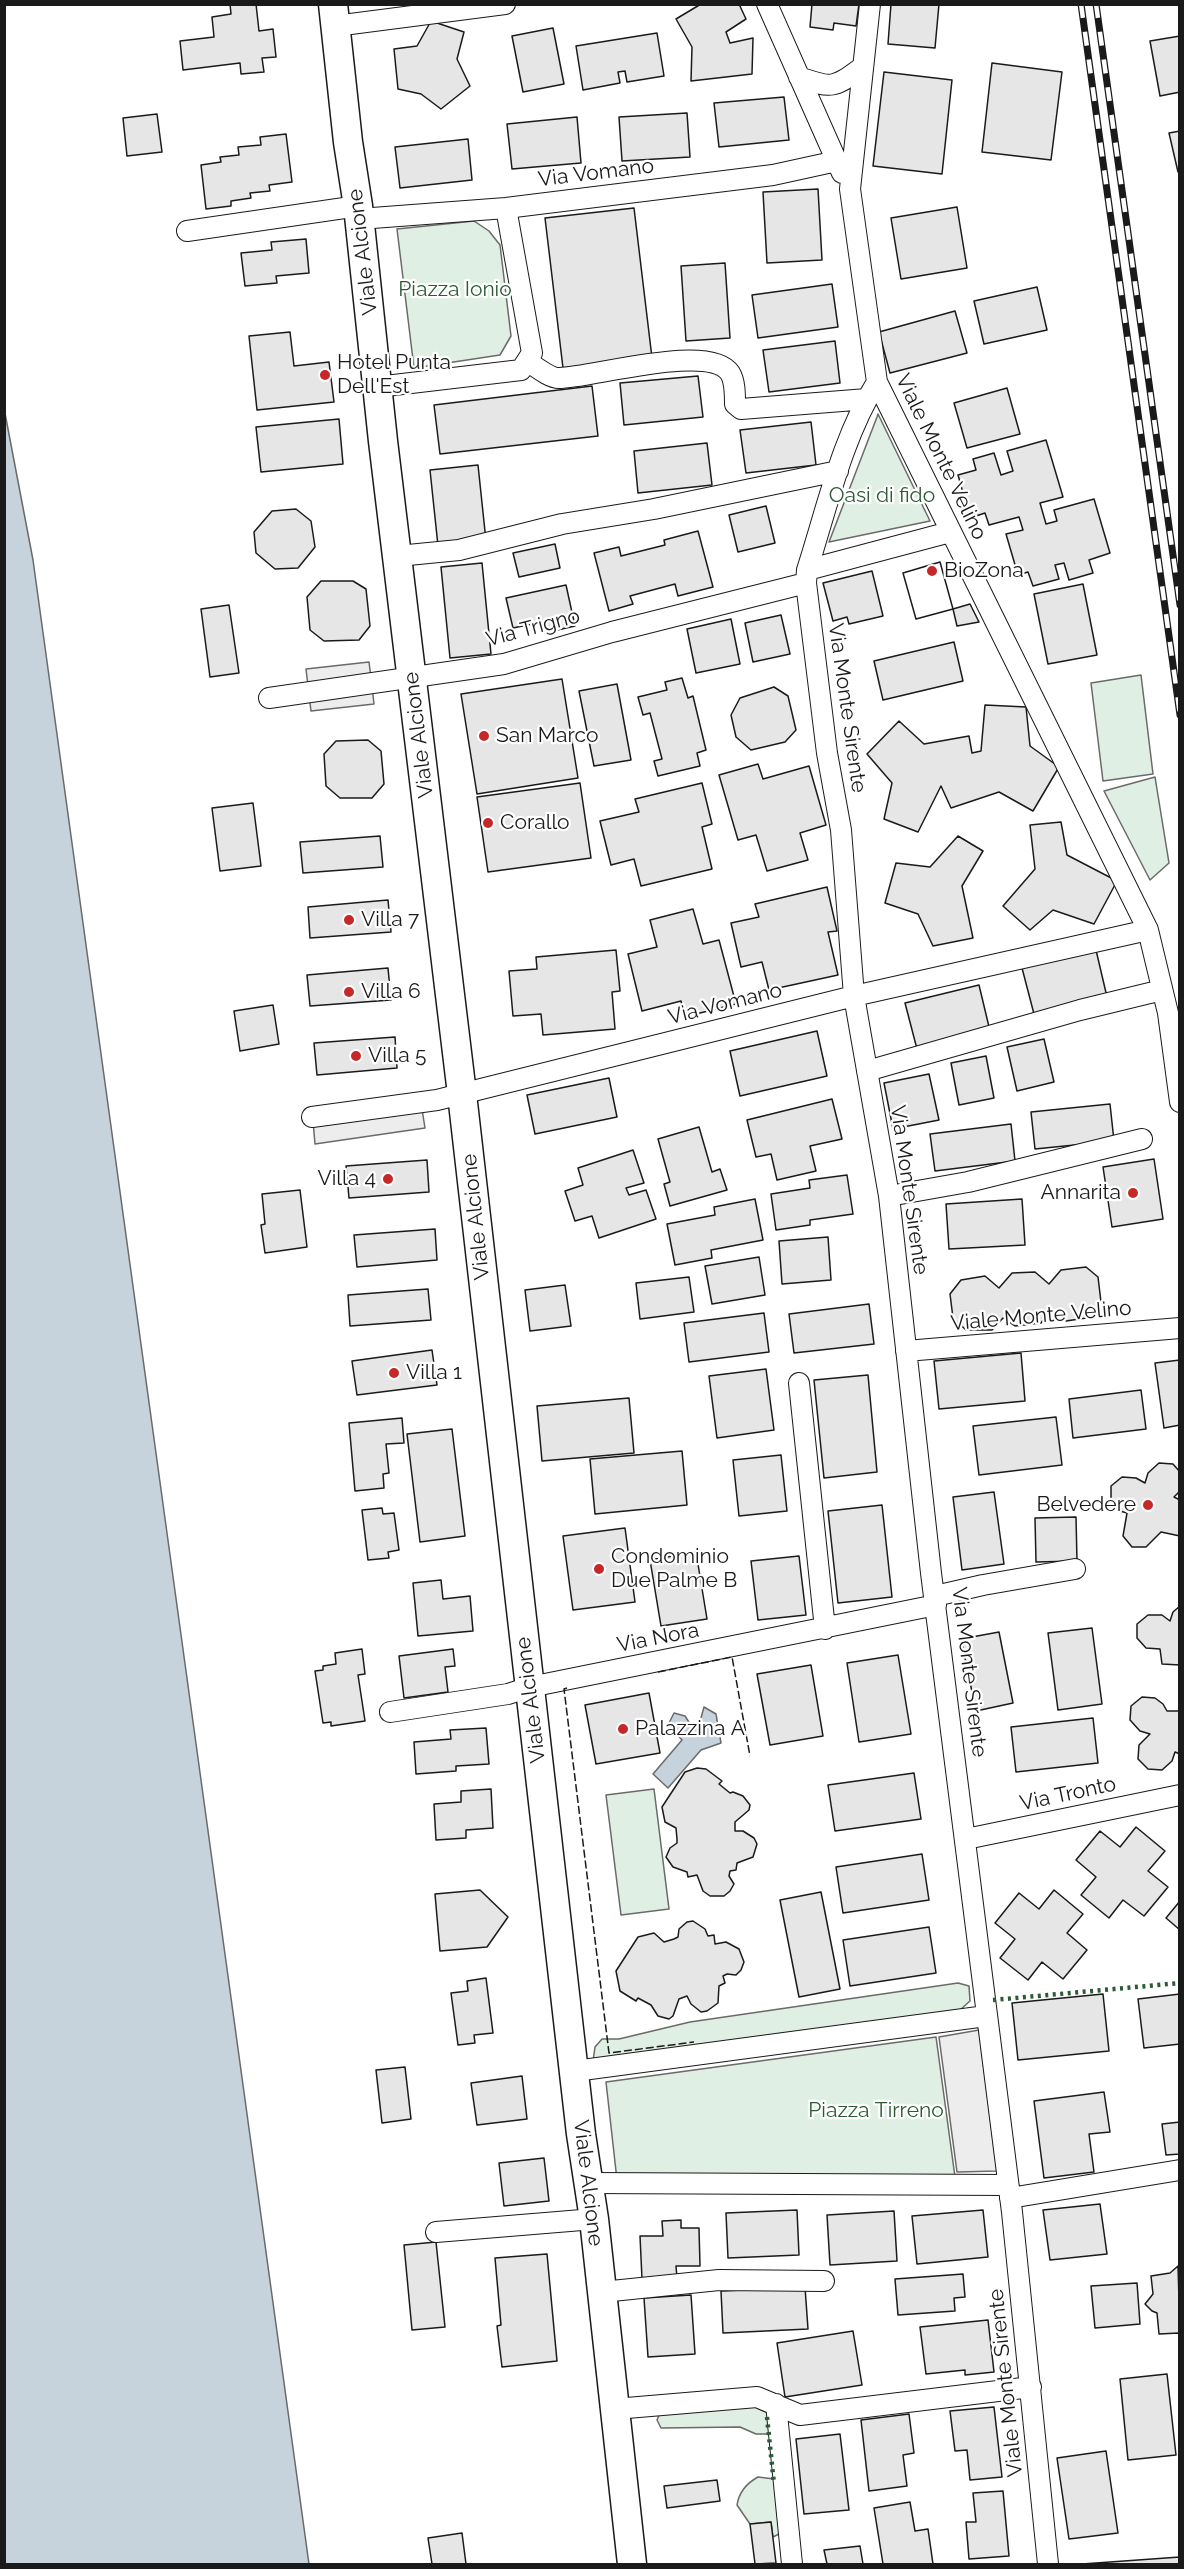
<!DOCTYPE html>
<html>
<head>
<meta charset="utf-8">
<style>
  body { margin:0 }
  #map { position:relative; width:1184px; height:2569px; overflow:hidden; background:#fff; font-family:Raleway,sans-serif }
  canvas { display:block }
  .frame { position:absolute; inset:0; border:6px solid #1a1a1a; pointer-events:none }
</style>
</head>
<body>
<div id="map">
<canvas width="1184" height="2569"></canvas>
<div class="frame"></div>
</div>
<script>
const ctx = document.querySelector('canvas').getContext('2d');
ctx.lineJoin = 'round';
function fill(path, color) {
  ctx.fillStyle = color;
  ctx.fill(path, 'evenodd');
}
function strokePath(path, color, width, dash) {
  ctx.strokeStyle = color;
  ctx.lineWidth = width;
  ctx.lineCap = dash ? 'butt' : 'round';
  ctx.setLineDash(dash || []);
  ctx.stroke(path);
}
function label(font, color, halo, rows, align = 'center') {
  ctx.font = font + ' Raleway,sans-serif';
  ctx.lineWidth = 4.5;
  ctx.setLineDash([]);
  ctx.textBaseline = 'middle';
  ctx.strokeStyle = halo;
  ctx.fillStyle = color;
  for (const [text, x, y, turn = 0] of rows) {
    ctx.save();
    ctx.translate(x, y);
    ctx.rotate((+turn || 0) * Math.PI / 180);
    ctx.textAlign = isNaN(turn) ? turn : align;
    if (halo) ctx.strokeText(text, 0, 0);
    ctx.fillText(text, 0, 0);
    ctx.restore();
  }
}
const green = new Path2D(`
  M474,221L489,231L500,245L511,336L500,355L414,368L397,229Z
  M878,414L930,521L829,542L877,417Z
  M1141,675L1153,774L1103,781L1091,683Z
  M1155,777L1169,863L1150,880L1104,791Z
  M654,1789L669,1909L621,1915L606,1795Z
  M958,1983L969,1986L970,2001L960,2010L593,2061L595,2047L602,2039H619L690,2022Z
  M936,2037L955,2177L617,2180L606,2082Z
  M753,2406L768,2413L771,2434H756L740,2427L661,2428L657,2420L660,2413Z
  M758,2477L774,2479L781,2533L773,2537L771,2522L750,2524L737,2505C739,2492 747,2483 758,2477Z`);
fill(green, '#e0efe3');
strokePath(green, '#6a6a6a', 1.5);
const parking = new Path2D(`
  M369,662L371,678L308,686L306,669Z
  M372,687L374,704L311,711L309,695Z
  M422,1109L425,1128L315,1144L312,1110Z
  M979,2030L997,2171L957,2172L939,2037Z`);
fill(parking, '#ededed');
strokePath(parking, '#6a6a6a', 1.5);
const water = new Path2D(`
  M4,408L33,560L309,2564H5Z
  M704,1707L716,1714L721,1743L701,1750L668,1788L653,1774L682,1740L668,1725L674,1713L685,1716L694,1730L699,1725Z`);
fill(water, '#c6d2dc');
strokePath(water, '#6a6a6a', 1.5);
const building = new Path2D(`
  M230,4H256L259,31L273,29L276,57L262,58L264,72L241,74L240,63L183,70L180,41L214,37L212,17L231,14Z
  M701,4H739L746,19L726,32L730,43L753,38L752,74L691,81L692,47L676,19Z
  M812,4H859L856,26L834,23L833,30L810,27Z
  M891,4H939L935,48L888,44Z
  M431,21L464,32L457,59L470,86L441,109L421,94L398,89L394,49L417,46Z
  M553,28L564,84L523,92L512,36Z
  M657,33L664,76L627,82L625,71L618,72L620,83L583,90L576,46Z
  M1180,36V92L1160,96L1150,41Z
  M992,63L1062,72L1051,160L982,152Z
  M884,72L952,80L942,174L873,166Z
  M784,97L789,140L719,147L714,103Z
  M687,113L690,157L622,161L619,117Z
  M157,114L162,152L127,156L123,118Z
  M577,117L581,163L512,169L507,124Z
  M1180,131V171L1178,172L1169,133Z
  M286,134L292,182L269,185L270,191L250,193L251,198L231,201V206L206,209L201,165L221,162L220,157L239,155L238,147L261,145L260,137Z
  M468,139L472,180L400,188L395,147Z
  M818,189L822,260L767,263L763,192Z
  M957,207L967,268L901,279L891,218Z
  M634,208L652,358L563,368L545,218Z
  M306,239L309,273L276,276L277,283L245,286L241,253L272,250L271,242Z
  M725,263L730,338L686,341L681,266Z
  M832,284L838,327L758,338L752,295Z
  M1037,287L1047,330L984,344L974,301Z
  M955,311L967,353L890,373L879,332Z
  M290,332L294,366L329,362L334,402L257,410L249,336Z
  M835,341L840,383L769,392L763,350Z
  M698,376L703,417L624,425L620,383Z
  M592,386L598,436L440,454L434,405Z
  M1007,388L1020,434L967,448L954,403Z
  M339,419L343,464L261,472L256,427Z
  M811,422L816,465L746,473L740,430Z
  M1046,440L1063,497L1040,503L1046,524L1057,521L1054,510L1094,499L1110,553L1089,560L1093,573L1069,580L1064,563L1055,565L1059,579L1033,586L1028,572L1018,575L1006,534L1023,530L1019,517L989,525L985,513L970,518L958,475L976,470L973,459L994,453L1001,475L1013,471L1007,451Z
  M707,443L712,485L638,493L634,451Z
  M478,465L486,541L438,546L430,470Z
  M766,506L775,543L738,552L729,515Z
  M296,509L311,521L315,547L298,568L275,569L256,553L254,532L272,511Z
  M698,531L713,587L678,596L675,584L630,596L633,604L609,611L594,553L619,547L621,556L665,545L664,540Z
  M555,544L560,568L519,577L513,553Z
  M940,562L953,609L916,619L903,573Z
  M940,562L953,609L916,619L903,573Z
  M482,563L491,654L450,658L441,567Z
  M872,571L883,616L849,624L847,617L833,621L823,583Z
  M321,581H353L366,589L370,626L359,640L324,641L310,630L307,597Z
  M1083,584L1097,655L1048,664L1034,594Z
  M566,585L575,626L544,633L542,622L513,628L506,598Z
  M970,604L979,622L957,626L953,609Z
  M229,605L239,673L210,677L201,609Z
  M781,615L790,654L753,662L745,623Z
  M731,619L740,664L696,673L687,629Z
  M954,642L963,681L883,700L874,661Z
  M682,678L688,698L693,696L706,750L697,753L700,766L658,776L654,761L662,759L650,713L643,715L638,697L667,690L665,682Z
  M562,679L578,778L477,794L461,694Z
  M617,684L631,760L594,766L579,691Z
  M774,687L788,696L796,730L785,742L751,750L736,737L731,715L740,698Z
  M985,705L1026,707L1030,746L1059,767L1033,811L999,792L951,808L941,786L918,832L884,819L892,783L867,754L899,721L924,744L969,736L972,753L981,751Z
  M368,740L381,751L384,784L372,798H340L326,786L324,754L336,741Z
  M758,764L763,779L809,766L826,825L800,833L808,860L767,871L756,835L738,840L719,775Z
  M580,783L591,858L488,872L477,797Z
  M702,783L712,824L702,827L712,869L641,886L634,859L611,865L600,821L639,812L635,799Z
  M253,803L261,866L220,871L212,808Z
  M1061,822L1067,855L1117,881L1094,924L1053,910L1030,930L1003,906L1035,869L1030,825Z
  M380,836L383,867L303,873L300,842Z
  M958,836L983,851L962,886L973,938L933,946L918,914L885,903L896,863L930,867Z
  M827,887L837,931L828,932L838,975L769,990L762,962L741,967L731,923L759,917L755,904Z
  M388,900L391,932L310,938L308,907Z
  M693,909L703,944L719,940L736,1004L684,1017L681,1001L642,1011L628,954L657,947L650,920Z
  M616,950L620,991L612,992L615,1029L543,1035L541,1014L513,1016L509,971L537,969L536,957Z
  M1096,950L1107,997L1034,1014L1022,968Z
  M388,968L391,1000L310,1006L307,975Z
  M979,985L990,1031L917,1049L905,1003Z
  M273,1005L279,1044L240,1051L234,1011Z
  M817,1031L827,1076L740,1096L730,1051Z
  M395,1037L397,1068L317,1075L314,1043Z
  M1044,1039L1054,1082L1017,1091L1007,1047Z
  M986,1056L994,1098L959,1105L951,1063Z
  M929,1074L939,1120L893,1129L884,1083Z
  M609,1078L617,1117L535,1134L527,1095Z
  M832,1099L842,1139L810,1146L816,1171L777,1180L771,1154L756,1157L747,1120Z
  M1110,1104L1114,1141L1035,1149L1031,1112Z
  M1011,1124L1015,1161L935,1171L930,1134Z
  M699,1127L712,1172L720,1169L727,1190L670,1206L664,1184L670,1182L658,1139Z
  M633,1150L644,1183L626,1188L629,1195L646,1190L656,1219L599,1238L592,1216L575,1221L565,1191L583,1185L578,1168Z
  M1154,1159L1163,1219L1112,1227L1103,1167Z
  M427,1160L429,1192L349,1198L346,1166Z
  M847,1175L853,1214L810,1220V1225L776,1230L771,1194L810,1188L809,1180Z
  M300,1190L307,1247L265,1253L261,1225L265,1224L262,1194Z
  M755,1199L763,1240L711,1250L712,1258L675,1265L667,1224L715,1215L714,1207Z
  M1022,1199L1025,1245L949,1249L946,1204Z
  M435,1229L437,1260L357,1267L354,1235Z
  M828,1237L831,1280L782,1284L779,1241Z
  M759,1257L765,1295L712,1304L705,1266Z
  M1086,1267L1098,1277L1101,1302L1093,1317L1066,1321L1050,1310L1041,1323L1015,1326L1003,1318L992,1330H966L953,1318L950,1294L961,1280L985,1276L999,1288L1012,1273L1035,1272L1049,1284L1061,1270Z
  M689,1277L694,1312L640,1319L636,1283Z
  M565,1285L571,1326L530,1331L525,1290Z
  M428,1289L431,1320L350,1326L348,1295Z
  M869,1304L874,1344L794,1353L789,1314Z
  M764,1313L769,1352L689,1362L684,1323Z
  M432,1350L437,1385L357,1395L352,1361Z
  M1021,1353L1025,1401L939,1409L934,1361Z
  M1180,1360V1425L1164,1428L1155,1363Z
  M766,1369L774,1430L717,1438L709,1376Z
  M868,1375L877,1472L824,1478L814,1380Z
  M1141,1390L1146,1429L1073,1438L1069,1399Z
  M629,1398L634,1453L542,1461L537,1406Z
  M1056,1417L1062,1465L979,1475L973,1426Z
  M402,1418L404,1443L386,1444L389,1473L383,1474L384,1488L355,1491L349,1423Z
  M452,1429L465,1536L420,1542L407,1434Z
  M682,1451L687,1505L595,1514L590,1459Z
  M781,1455L787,1511L739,1516L733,1460Z
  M1159,1463L1173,1464L1180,1472V1491L1174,1497L1180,1500V1536L1161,1532L1146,1547H1132L1123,1536L1127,1513L1120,1511L1111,1500V1486L1122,1477L1136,1478L1145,1483L1148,1473Z
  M994,1492L1004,1564L962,1570L953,1497Z
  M882,1505L892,1597L838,1603L828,1511Z
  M382,1508L383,1514L394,1513L399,1550L388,1552L389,1558L368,1560L362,1510Z
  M1076,1517L1077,1561L1036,1562L1035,1518Z
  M625,1528L635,1602L573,1610L563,1536Z
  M696,1552L707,1619L661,1626L650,1560Z
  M799,1556L806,1615L758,1620L751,1561Z
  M441,1580L443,1599L470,1596L473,1631L418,1636L413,1583Z
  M1180,1606V1665L1162,1664L1160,1649L1146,1648L1137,1638V1624L1148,1615H1162L1170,1621L1173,1612Z
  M1092,1628L1102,1704L1058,1710L1048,1633Z
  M999,1632L1013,1703L976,1711L961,1639Z
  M362,1649L365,1674L358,1675L365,1721L331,1726V1722L323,1723L315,1671L323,1670V1666L336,1664L335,1653Z
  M453,1649L455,1666L445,1667L448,1692L404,1698L399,1656Z
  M898,1655L911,1734L859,1742L847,1663Z
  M811,1665L823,1736L770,1745L757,1674Z
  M649,1693L660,1753L596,1764L585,1705Z
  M1142,1697L1155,1698L1163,1704L1167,1711H1180V1754L1175,1752L1172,1761L1162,1770L1148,1769L1138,1759L1139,1745L1150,1734L1140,1731L1130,1720L1131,1706Z
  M1093,1718L1098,1763L1016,1772L1011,1727Z
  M486,1728L489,1764L456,1766V1771L416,1774L414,1742L451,1739L450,1730Z
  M697,1768L706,1769L722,1781L719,1784L730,1793L733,1792L743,1796L750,1805L749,1810L735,1822V1831H743L754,1838L757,1844L753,1857L737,1863L736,1870L730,1871L729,1876L734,1884L730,1891L724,1896H710L703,1891L697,1875L688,1877L687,1872L673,1867L666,1857L670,1848L677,1843V1839L676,1828L665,1822L662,1807L685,1772Z
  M914,1773L921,1819L835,1831L828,1785Z
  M491,1789L493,1828L466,1830V1838L436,1840L434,1804L461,1802V1791Z
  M1136,1827L1165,1851L1148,1871L1168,1887L1144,1916L1123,1900L1109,1918L1081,1895L1096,1877L1076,1860L1100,1831L1120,1847Z
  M922,1854L929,1900L843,1913L836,1867Z
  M480,1890L508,1917L487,1947L440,1951L435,1894Z
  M1054,1890L1083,1914L1067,1933L1087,1950L1063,1979L1042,1962L1028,1980L1000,1958L1015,1939L995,1923L1019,1893L1039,1909Z
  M821,1892L840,1989L799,1997L780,1900Z
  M1180,1901V1930L1166,1918Z
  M693,1921L705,1929L708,1936L714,1935L715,1944L726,1942L739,1949L744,1962L741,1970L736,1975L727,1974L723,1976L725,1983L719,1986L718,2003L707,2011L701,2012L691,2004L687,1996L679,1999L673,2016L669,2019L658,2016L651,2005L638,1998L636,2001L620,1991L616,1971L638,1937L654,1933L664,1942L674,1939L678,1937L679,1929L687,1922Z
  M929,1927L936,1973L850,1986L843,1940Z
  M486,1978L493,2033L474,2035L475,2043L458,2045L451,1993L468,1991L467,1981Z
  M1103,1994L1109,2051L1018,2060L1012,2003Z
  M1180,1994V2044L1144,2048L1138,1999Z
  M405,2067L411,2119L382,2123L376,2070Z
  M522,2076L527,2119L477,2125L471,2083Z
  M1104,2092L1110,2132L1089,2134L1094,2172L1044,2178L1034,2101Z
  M1180,2122V2154L1166,2155L1162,2124Z
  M544,2158L549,2201L504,2206L499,2163Z
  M1100,2204L1107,2254L1050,2260L1043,2210Z
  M797,2210L799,2255L728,2258L726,2213Z
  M983,2210L988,2257L917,2264L912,2216Z
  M894,2211L897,2261L830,2265L827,2215Z
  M681,2220V2228H699L700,2266H676L677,2278L642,2279L640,2236H663L662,2221Z
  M436,2242L445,2327L412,2330L404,2245Z
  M547,2254L557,2361L502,2367L497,2326L501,2325L495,2258Z
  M1178,2266L1180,2335L1179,2333L1159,2334L1157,2313L1152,2311L1145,2304L1153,2294L1151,2276L1170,2273Z
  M963,2274L965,2297L954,2298L955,2311L898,2315L895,2279Z
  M1137,2283L1140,2324L1095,2328L1091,2286Z
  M805,2287L808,2329L723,2333L721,2291Z
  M691,2295L695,2354L648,2357L644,2298Z
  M988,2320L994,2372L965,2375V2370L926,2374L920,2327Z
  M853,2331L862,2385L785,2397L777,2343Z
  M1167,2374L1176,2455L1128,2460L1120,2379Z
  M994,2407L1002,2477L970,2480L967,2450L955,2451L950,2411Z
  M909,2414L914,2453L903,2455L907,2486L869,2491L861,2420Z
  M840,2434L849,2510L804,2514L796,2439Z
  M1106,2451L1118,2533L1069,2539L1057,2458Z
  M717,2480L720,2501L667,2508L664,2486Z
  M1003,2491L1009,2556L969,2559L966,2522H976L973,2493Z
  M910,2502L915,2531L928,2529L933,2564H883L874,2508Z
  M771,2522L776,2563L755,2564L750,2524Z
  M462,2533L466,2564H432L428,2538Z
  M860,2546L863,2564H827L824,2550Z
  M1180,2557V2564H1082Z`);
fill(building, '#e6e6e6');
strokePath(building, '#1a1a1a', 1.5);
const street = new Path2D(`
  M767,4L842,173
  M870,4L850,189L877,382L1148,930L1168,1013L1180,1102
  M335,26L505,4
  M799,77C832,89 834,88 861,68
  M359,219L506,208L773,175L837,161
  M187,231L358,206
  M527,361C535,366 549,378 559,378C591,378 710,342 730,373C735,381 735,394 735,404L741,409L867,399
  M877,382C842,438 827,508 807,570L806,583L827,753L841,830L854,996L889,1196L931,1573L1012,2212L1048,2564
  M377,387L521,370L532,353L506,208
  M398,556L459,550L562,524L654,509L838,471
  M807,570L950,532
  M269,698L504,664L612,632L806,583
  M867,1071L1080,1010L1162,990
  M312,1117L437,1100L854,996L1148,930
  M889,1196L968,1182L1142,1139
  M906,1351L1180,1328
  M799,1383L825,1629
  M935,1596L983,1585L1075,1569
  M390,1712L508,1694L530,1687L936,1605
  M966,1839L1180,1795
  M575,2071L986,2016
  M589,2183L1008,2185
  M1010,2198L1180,2170
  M436,2232L594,2219
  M602,2292L719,2280L824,2281
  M776,2404L792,2564
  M615,2409L757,2397L800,2415L1031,2387`);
const secondary = new Path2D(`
  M333,4L348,142L358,206L383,441L462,1094L581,2134L594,2219L632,2564`);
strokePath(street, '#1a1a1a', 22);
strokePath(secondary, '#1a1a1a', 31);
strokePath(street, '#fff', 20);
strokePath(secondary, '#fff', 28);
const rail = new Path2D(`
  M1081,4L1180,715
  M1096,4L1180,605`);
strokePath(rail, '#1a1a1a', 7);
strokePath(rail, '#fff', 4.5, [14]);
strokePath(new Path2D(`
  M993,2000L1180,1983
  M767,2417L774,2484`), '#2b5a34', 4.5, [3, 4.5]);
strokePath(new Path2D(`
  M658,1672L732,1657L750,1756
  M567,1688L564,1689L609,2053L694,2042`), '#1a1a1a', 1.5, [8, 3]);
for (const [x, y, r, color] of [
  [325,375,6,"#c62828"],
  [932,571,6,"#c62828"],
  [484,736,6,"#c62828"],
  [488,823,6,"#c62828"],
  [349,920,6,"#c62828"],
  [349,992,6,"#c62828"],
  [356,1056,6,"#c62828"],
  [388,1179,6,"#c62828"],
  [1133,1193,6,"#c62828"],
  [394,1373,6,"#c62828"],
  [1148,1505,6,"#c62828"],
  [599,1569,6,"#c62828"],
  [623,1729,6,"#c62828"]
]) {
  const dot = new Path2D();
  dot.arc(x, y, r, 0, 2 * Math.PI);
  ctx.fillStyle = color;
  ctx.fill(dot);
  strokePath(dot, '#fff', 2);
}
label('21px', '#1a1a1a', '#fff', [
  ["Via Vomano",596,173,-7],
  ["Viale Alcione",363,252,-97],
  ["Viale Monte Velino",941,457,64],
  ["Via Trigno",533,628,-15],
  ["Via Monte Sirente",847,708,82],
  ["Viale Alcione",419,735,-97],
  ["Via Vomano",725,1004,-14],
  ["Via Monte Sirente",909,1190,82],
  ["Viale Alcione",476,1217,-96],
  ["Viale Monte Velino",1041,1316,-5],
  ["Via Nora",658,1638,-11],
  ["Via Monte Sirente",969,1672,83],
  ["Viale Alcione",531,1700,-97],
  ["Via Tronto",1068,1794,-12],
  ["Viale Alcione",588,2183,83],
  ["Viale Monte Sirente",1006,2383,-96]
]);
label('21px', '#2b5a34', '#fff', [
  ["Piazza Ionio",455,290],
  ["Oasi di fido",882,496],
  ["Piazza Tirreno",876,2111]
]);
label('21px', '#1a1a1a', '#fff', [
  ["Hotel Punta",337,363],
  ["Dell'Est",337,387],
  ["BioZona",944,571],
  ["San Marco",496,736],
  ["Corallo",500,823],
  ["Villa 7",361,920],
  ["Villa 6",361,992],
  ["Villa 5",368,1056],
  ["Villa 4",376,1179,"right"],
  ["Annarita",1121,1193,"right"],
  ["Villa 1",406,1373],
  ["Belvedere",1136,1505,"right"],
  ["Condominio",611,1557],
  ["Due Palme B",611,1581],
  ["Palazzina A",635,1729]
], 'left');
</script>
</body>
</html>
